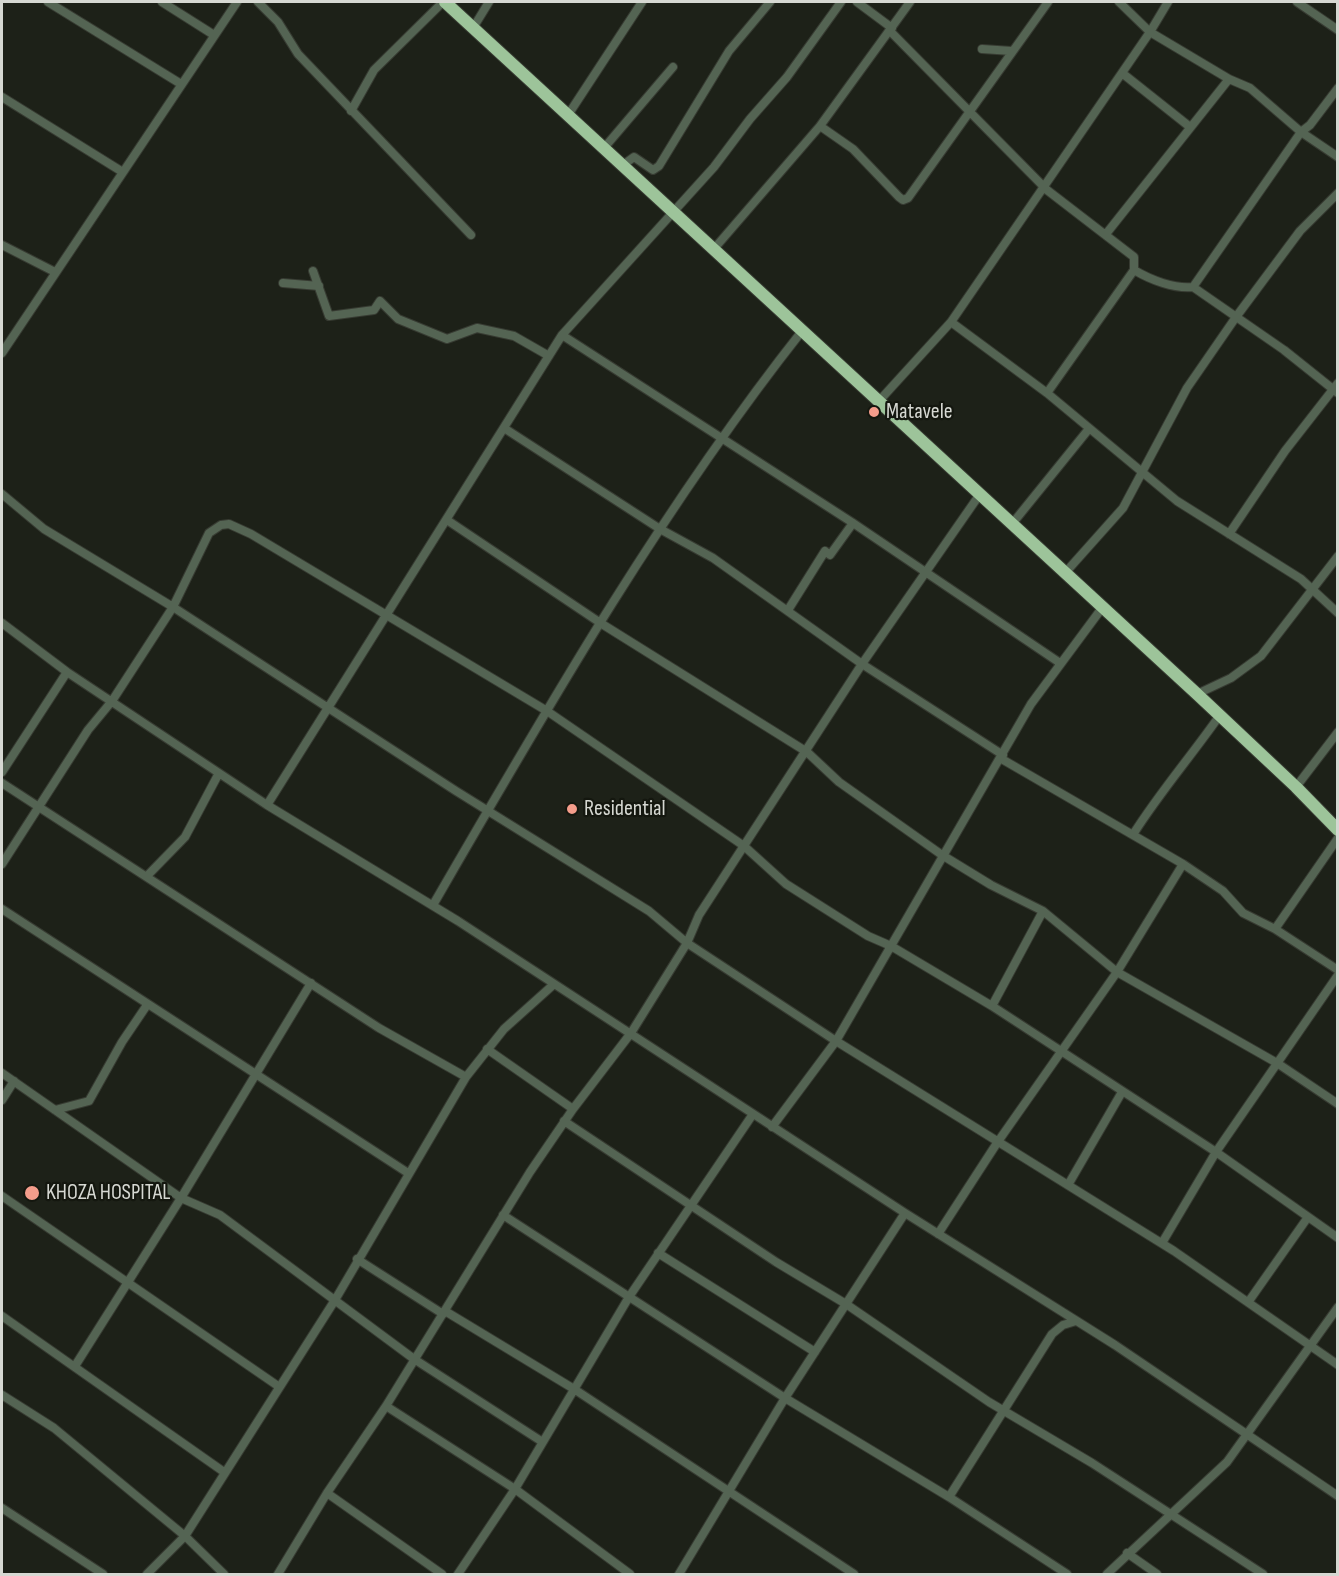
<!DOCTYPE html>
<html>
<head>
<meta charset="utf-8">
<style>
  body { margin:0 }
  #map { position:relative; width:1339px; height:1576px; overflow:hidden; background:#1d2118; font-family:"Sofia Sans Condensed",sans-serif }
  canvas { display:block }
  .frame { position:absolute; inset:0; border:3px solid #d6d8d2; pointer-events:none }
</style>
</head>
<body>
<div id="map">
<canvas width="1339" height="1576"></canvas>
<div class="frame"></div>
</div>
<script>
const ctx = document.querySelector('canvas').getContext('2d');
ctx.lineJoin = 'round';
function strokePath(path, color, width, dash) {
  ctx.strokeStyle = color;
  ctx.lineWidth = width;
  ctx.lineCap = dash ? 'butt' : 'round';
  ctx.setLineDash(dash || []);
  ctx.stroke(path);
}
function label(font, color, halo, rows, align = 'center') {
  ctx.font = font + ' "Sofia Sans Condensed",sans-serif';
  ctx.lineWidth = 4.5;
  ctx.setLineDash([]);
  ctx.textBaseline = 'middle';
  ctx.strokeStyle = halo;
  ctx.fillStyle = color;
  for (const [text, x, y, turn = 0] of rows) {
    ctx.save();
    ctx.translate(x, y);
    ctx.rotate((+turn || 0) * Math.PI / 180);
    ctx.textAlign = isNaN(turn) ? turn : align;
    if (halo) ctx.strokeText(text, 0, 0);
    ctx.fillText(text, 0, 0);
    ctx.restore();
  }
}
const minor = new Path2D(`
  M48,2L181,84
  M162,2L214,35
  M258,2L278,22L298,54L471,235
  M857,2L892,28
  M1119,2L1150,32L1229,79L1250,88L1301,132L1338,157
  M1297,2L1338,30
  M473,28L489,2
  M890,31L1047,190L1134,257V270C1151,280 1174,289 1193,287L1284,350L1338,393
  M982,49L1012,51
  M1122,73L1190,127
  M2,97L121,171
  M351,111L374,70L443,2
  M568,115L642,2
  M820,126L853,149L899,197L903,200L908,198L1048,2
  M604,148L673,67
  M623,165L634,157L653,170L659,166L729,51L770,2
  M1106,234L1229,79
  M2,245L55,272
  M713,250L820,126L910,2
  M313,271L329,316L374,310L380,301L398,319L447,339L477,328L514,336L549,356
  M283,283L319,286
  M1193,287L1301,132L1310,125L1338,88
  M951,322L1047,393L1177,501L1301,579L1338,613
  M562,335L853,523L1060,663
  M2,353L237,2
  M1047,393L1134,270
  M879,401L951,322L1150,32L1168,2
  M504,428L660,529L713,558L862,664L1003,755
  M2,494L44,529L173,607L456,791L649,911L687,943L836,1041L1174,1251L1338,1365
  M447,520L602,624L807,752L839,782L942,855L991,885L1043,911L1117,972L1277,1063L1338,1104
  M1012,524L1088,430
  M1229,534L1285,451L1338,383
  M1065,573L1123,508L1187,388L1236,317L1300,231L1338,193
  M788,610L825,551L830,555L853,523
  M2,623L67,672L267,805L458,921L905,1213L1115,1345L1338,1496
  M1197,694L1231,678L1261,656L1338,556
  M1000,758L1183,864L1223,891L1243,913L1275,929L1338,970
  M2,772L67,672
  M2,783L379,1028L466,1077
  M1296,787L1338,732
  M267,805L562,335L714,167L750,119L787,77L841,2
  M1134,833C1160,792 1192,755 1220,715
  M2,864L88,730L112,701L173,607L209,533L221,525L229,524L251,534L547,711L744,846L786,884L868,936L891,946L992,1006L1216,1152L1338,1238
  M147,876L185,837L219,773
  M433,905C546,710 662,508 802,331
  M2,909L408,1173
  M1275,929L1338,838
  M992,1006L1043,911
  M487,1049L573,1109
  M2,1073L181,1198L220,1215L414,1359L541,1441
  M2,1100L14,1081
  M55,1110L89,1101L122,1042L147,1005
  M564,1121L776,1262L846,1304L989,1402L1092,1463L1263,1574
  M772,1127L836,1041L1031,704L1102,608
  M1068,1185L1122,1092
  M2,1196L278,1386
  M503,1215L785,1398L949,1497L1067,1574
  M938,1234L997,1143L1117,972L1183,864
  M1162,1243L1216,1152L1338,975
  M658,1253L815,1352
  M357,1259L443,1314
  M1249,1301L1308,1217
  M445,1311L574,1389L854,1574
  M2,1316L224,1472
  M75,1366L181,1198L311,983
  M2,1395L54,1428L185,1536L224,1574
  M386,1406L515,1489L630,1574
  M327,1493L442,1574
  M949,1497L1052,1334L1063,1325L1076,1321
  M2,1508L103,1574
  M1127,1553L1157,1574
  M147,1574L185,1536L335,1300L466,1077L504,1029L553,985
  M278,1574L327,1493L386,1406L530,1172L573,1109L631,1033L687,943L699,915L862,664L980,494
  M458,1574L515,1489L629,1297L753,1114
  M679,1574L785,1398L905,1213
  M1107,1574L1227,1462L1338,1307`);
const highway = new Path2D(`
  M445,2L1197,694L1296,787L1338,830`);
strokePath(minor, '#373b32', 10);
strokePath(highway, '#373b32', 14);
strokePath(minor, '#546453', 8);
strokePath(highway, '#9dc49a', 12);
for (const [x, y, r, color] of [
  [874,412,6,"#f49d8b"],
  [572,809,6,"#f49d8b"],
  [32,1193,8,"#f49d8b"]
]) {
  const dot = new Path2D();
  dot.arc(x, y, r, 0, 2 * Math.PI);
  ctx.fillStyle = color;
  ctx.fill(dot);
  strokePath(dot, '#14170f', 2);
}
label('22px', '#d6d8d2', '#14170f', [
  ["Matavele",886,412],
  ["Residential",584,809],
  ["KHOZA HOSPITAL",46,1193]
], 'left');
</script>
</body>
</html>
